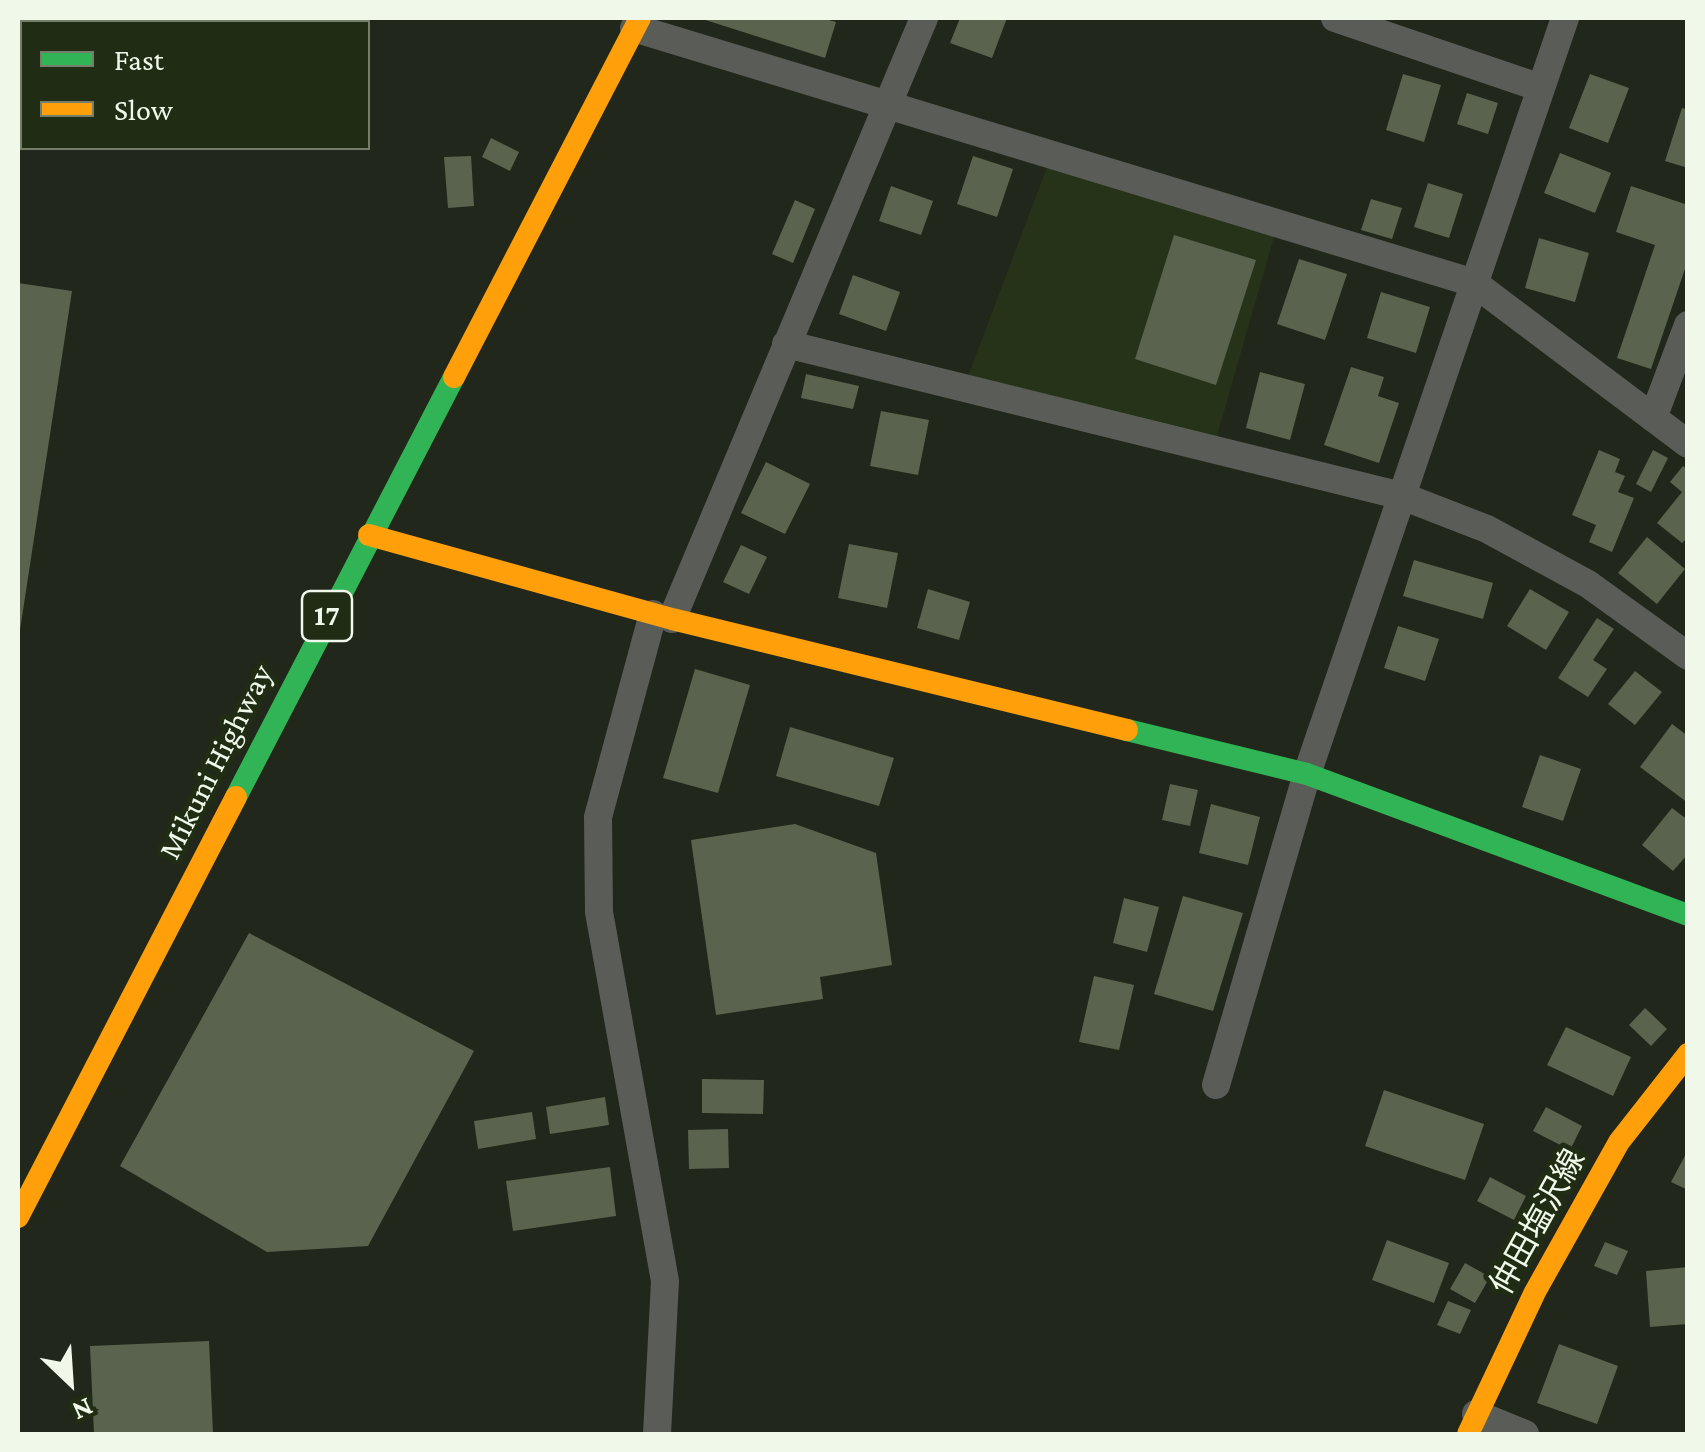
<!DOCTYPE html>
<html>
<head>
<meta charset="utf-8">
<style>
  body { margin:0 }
  #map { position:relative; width:1705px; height:1452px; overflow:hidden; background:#21271a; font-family:"Crimson Pro",serif }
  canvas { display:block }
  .frame { position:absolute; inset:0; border:20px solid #f0f8e9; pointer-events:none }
  .legend { position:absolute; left:20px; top:20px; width:350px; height:130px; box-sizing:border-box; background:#212c15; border:2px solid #747e6a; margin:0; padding:12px 18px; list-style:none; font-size:30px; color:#f0f8e9 }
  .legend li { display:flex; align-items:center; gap:20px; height:50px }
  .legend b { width:50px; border:2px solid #747e6a }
  .north { position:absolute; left:20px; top:1332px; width:100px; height:100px; -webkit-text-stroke:8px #212c15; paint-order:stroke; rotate:155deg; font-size:28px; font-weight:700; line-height:40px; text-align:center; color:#f0f8e9 }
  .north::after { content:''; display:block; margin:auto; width:35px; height:45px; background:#f0f8e9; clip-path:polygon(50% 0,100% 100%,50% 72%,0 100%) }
</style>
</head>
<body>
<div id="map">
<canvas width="1705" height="1452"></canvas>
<div class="frame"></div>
<ul class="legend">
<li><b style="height:12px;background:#30b455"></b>Fast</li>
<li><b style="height:12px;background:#ff9f0a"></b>Slow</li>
</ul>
<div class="north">N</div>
</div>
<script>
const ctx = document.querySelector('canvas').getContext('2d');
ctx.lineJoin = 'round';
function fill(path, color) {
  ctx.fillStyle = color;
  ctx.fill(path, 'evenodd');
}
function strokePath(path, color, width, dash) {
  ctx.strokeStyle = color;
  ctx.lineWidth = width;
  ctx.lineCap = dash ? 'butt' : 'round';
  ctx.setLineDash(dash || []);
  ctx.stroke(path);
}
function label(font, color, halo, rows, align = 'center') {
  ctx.font = font + ' "Crimson Pro","Noto Sans JP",serif';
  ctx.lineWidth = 10;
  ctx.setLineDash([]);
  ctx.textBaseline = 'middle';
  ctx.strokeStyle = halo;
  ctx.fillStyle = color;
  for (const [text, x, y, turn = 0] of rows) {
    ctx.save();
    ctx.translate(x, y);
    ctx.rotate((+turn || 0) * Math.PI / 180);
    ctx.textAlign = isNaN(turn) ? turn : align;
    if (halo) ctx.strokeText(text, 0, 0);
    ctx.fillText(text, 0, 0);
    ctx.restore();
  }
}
fill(new Path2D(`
  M1052,154L1278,223L1213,450L963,389Z`), '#263318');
fill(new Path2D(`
  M699,18H822L836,22L825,58Z
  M960,18H1007L992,58L950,43Z
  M1403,74L1441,85L1424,142L1386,130Z
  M1590,74L1629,88L1608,143L1569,128Z
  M1467,93L1498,103L1488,134L1457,124Z
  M1682,108L1688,110V168L1665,161Z
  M491,138L519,152L510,171L482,157Z
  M1560,153L1611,173L1595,213L1544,193Z
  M471,156L474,206L448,208L444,157Z
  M973,156L1013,169L997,217L957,204Z
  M1428,183L1463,194L1449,238L1414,227Z
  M891,186L933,201L921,235L879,221Z
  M1631,186L1688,205V260L1651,369L1617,358L1655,245L1616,232Z
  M1371,199L1402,208L1392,239L1361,230Z
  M795,200L815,209L793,263L772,254Z
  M1174,235L1256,260L1216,385L1135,359Z
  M1539,238L1589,253L1575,302L1525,288Z
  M1299,259L1347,274L1325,340L1277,324Z
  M853,275L900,292L886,331L839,314Z
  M18,283L72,291L20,630H18Z
  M1381,292L1430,307L1416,353L1367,338Z
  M1351,367L1384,377L1378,396L1399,403L1379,463L1324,445Z
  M1260,372L1305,384L1290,440L1246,428Z
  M806,374L859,386L853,409L801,398Z
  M881,411L929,420L918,475L870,466Z
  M1599,450L1620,459L1615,472L1625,476L1618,492L1634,498L1612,552L1589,542L1596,525L1572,515Z
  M1653,450L1668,458L1651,492L1636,484Z
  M766,462L810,484L785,534L741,513Z
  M1683,466L1688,470V537L1682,543L1657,523L1682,492L1670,482Z
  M1647,537L1685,569L1657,604L1618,573Z
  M849,544L898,553L887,608L838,598Z
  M741,545L767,557L749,594L723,582Z
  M1414,560L1493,583L1483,619L1403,596Z
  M928,589L970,602L959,640L917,628Z
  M1530,589L1569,612L1546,650L1507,626Z
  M1597,618L1614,629L1593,660L1607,669L1588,697L1558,678Z
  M1398,626L1439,639L1425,681L1384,668Z
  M695,669L750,685L718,793L663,778Z
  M1635,671L1662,692L1635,725L1608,704Z
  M1672,724L1688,736V803L1640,767Z
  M790,727L894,758L879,806L776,776Z
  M1540,755L1581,769L1563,821L1522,807Z
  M1170,784L1198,790L1190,826L1162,820Z
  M1211,804L1260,817L1248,865L1199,853Z
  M1672,808L1688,820V854L1673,871L1642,845Z
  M795,824L876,853L892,965L820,977L823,999L716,1015L691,840Z
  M1183,896L1243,913L1213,1011L1154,994Z
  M1124,898L1159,907L1147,952L1113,943Z
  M249,933L474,1051L368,1246L267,1252L120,1166Z
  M1094,976L1134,985L1119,1050L1079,1042Z
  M1645,1008L1667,1029L1651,1046L1629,1025Z
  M1566,1027L1631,1057L1613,1096L1547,1065Z
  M702,1079L764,1080L763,1114L702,1113Z
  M1384,1090L1484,1124L1465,1180L1365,1146Z
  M605,1097L609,1125L550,1134L546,1107Z
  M1546,1107L1582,1126L1570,1150L1533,1131Z
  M532,1112L536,1139L478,1149L474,1121Z
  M728,1129L729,1168L689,1169L688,1130Z
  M1688,1150V1190L1671,1182Z
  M610,1167L616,1216L513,1231L506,1181Z
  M1490,1177L1526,1196L1514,1220L1477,1201Z
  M1387,1240L1449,1263L1434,1303L1372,1280Z
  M1605,1242L1628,1251L1617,1275L1594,1266Z
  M1465,1263L1490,1277L1475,1303L1450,1289Z
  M1688,1267V1324L1650,1327L1646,1271Z
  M1448,1301L1471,1310L1460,1334L1437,1325Z
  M209,1341L213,1434H94L90,1346Z
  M1559,1344L1618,1366L1597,1424L1537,1403Z`), '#59634e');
strokePath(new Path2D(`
  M1335,18L1541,88
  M634,28L1474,283L1688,444
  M786,344L1402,496L1487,529L1588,584L1688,656
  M1653,418L1688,325
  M653,614L598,817L599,912L665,1281L657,1434
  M672,619L924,18
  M1216,1085L1307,774L1565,18
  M1476,1414L1525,1434`), '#5a5d57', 28);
strokePath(new Path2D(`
  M1127,730L1307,774L1688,915
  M236,797L454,377`), '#30b455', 22);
strokePath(new Path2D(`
  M454,377L640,18
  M369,535L672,619L1127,730
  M18,1217L236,797
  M1468,1434L1535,1292L1619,1142L1688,1054`), '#ff9f0a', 22);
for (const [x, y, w] of [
  [327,616,50]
]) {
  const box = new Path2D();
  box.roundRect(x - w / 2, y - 25, w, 50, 8);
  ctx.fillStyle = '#212c15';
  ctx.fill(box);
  strokePath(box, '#f0f8e9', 2.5);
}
label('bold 30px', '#f0f8e9', null, [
  ["17",327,616]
]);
label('32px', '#f0f8e9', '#212c15', [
  ["Mikuni Highway",216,762,-63],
  ["仲田塩沢線",1538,1222,-61]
]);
</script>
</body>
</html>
